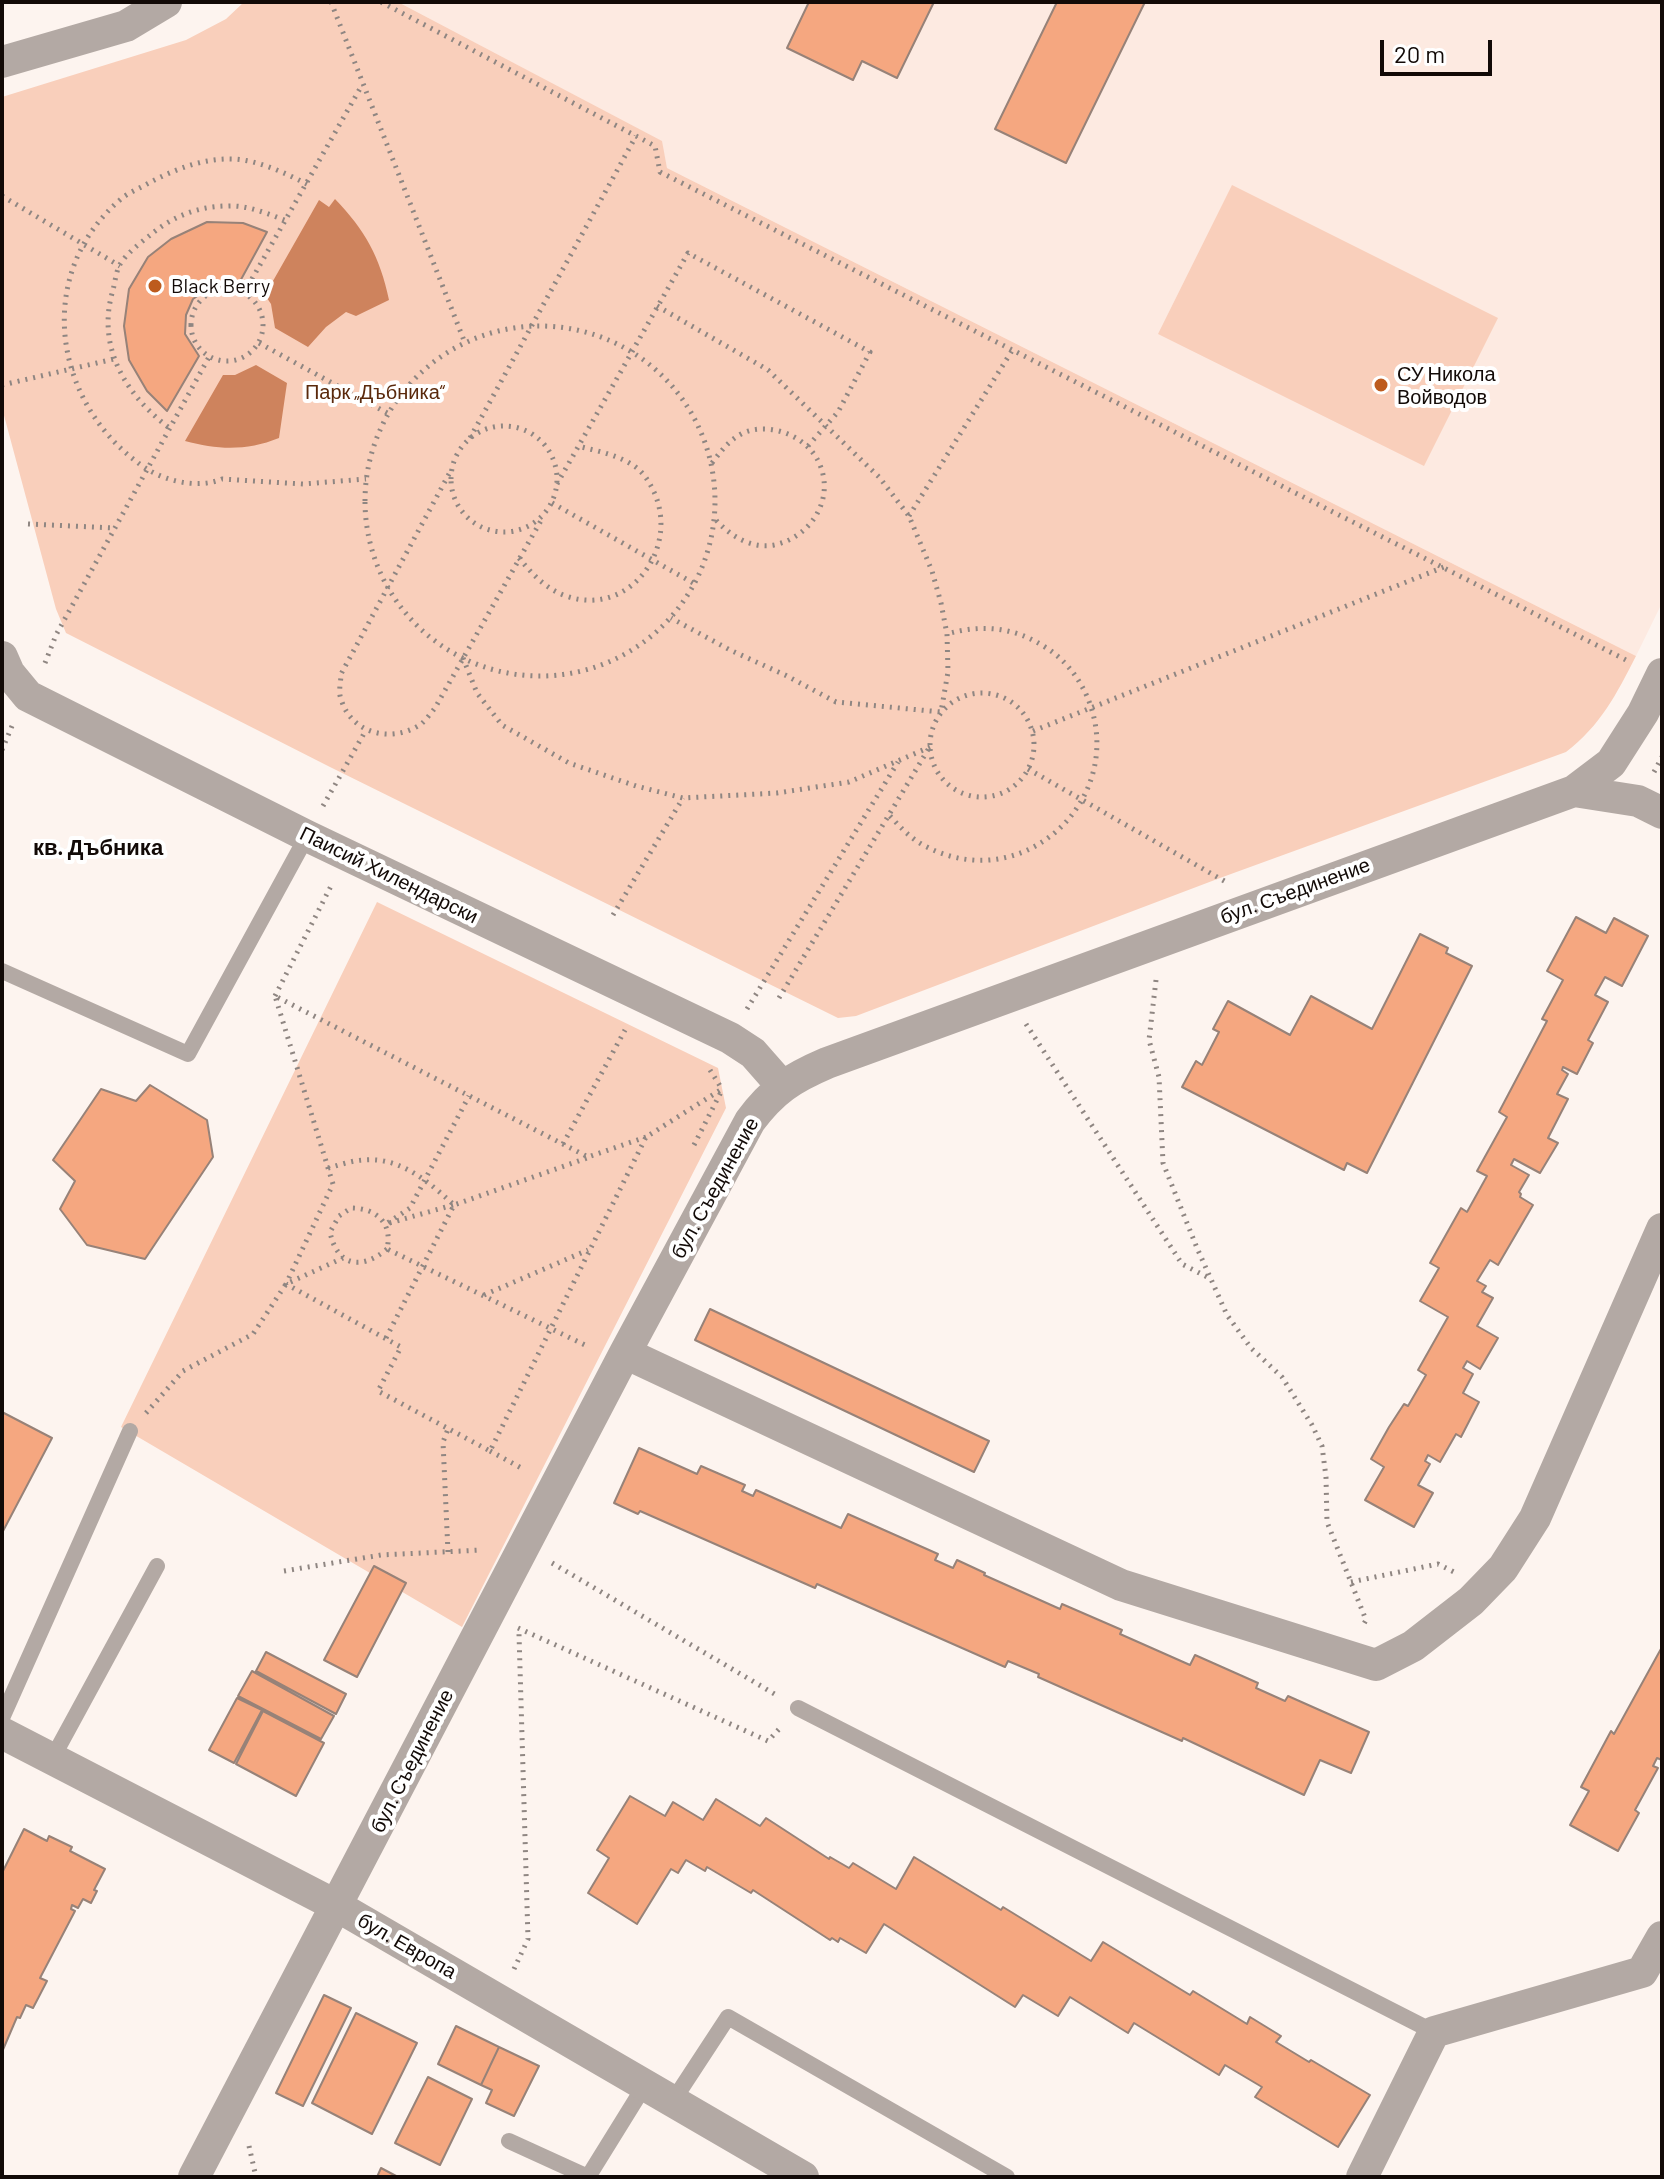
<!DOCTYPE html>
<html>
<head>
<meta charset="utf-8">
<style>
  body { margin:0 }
  #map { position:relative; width:1664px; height:2179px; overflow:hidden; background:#fdf4ef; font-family:Barlow,sans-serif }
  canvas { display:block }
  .frame { position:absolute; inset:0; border:4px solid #120a07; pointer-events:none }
  .scale { position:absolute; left:1380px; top:40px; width:112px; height:36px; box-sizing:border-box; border:4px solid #120a07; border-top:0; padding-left:10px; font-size:24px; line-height:28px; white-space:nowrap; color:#120a07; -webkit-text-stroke:6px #fff; paint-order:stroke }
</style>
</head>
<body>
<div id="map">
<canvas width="1664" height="2179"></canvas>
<div class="frame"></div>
<div class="scale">20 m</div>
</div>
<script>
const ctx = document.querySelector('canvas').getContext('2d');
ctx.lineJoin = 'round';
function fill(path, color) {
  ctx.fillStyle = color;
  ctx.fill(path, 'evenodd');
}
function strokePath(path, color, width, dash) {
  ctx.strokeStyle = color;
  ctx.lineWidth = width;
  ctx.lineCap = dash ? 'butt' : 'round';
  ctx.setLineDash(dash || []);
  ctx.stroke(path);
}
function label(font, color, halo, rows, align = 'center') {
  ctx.font = font + ' Barlow,sans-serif';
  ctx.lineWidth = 8;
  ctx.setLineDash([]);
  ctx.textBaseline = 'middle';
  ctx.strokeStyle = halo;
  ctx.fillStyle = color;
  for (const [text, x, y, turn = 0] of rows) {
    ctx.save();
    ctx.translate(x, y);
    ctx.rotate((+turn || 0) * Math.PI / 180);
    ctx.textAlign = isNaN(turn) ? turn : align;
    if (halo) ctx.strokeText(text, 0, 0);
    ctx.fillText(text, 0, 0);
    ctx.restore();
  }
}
fill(new Path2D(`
  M398,2H1662V603L1636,656L667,168L661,141Z`), '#fdeae1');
fill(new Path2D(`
  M244,2H398L662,141L667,168L1636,656C1616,695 1601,725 1566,752L1220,878L856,1016L838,1018L330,767L66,633L56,609L2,408V97L186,40L226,19Z
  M1232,185L1498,318L1424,466L1158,334Z
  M377,902L718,1068L726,1108L462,1627L121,1427Z`), '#f9cfbb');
fill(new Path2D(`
  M335,199C365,230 380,257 389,300L356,316L346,312L326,327L308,347L275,328L271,304L265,295L319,200L329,207Z
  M256,365L287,383L279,438C247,451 218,450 185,441L223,375H235Z`), '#ce835d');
const building = new Path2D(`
  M809,2H934L897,78L862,61L853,80L787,48Z
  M1057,2H1145L1066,163L995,129Z
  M207,222L243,223L267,232L238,285L211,287L193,299L186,315L185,334L199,356L167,411L147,391L129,360L124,326L129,289L148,257L171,239Z
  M1576,917L1606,933L1614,918L1648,936L1622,986L1605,977L1595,995L1608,1002L1588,1040L1593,1043L1577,1074L1563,1067L1562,1070L1568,1074L1557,1094L1568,1099L1548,1138L1558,1143L1540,1173L1514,1159L1511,1165L1529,1175L1519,1192L1521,1194L1520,1197L1533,1205L1498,1265L1490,1260L1477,1281L1486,1286L1482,1292L1493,1298L1477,1326L1498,1338L1480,1369L1467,1361L1463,1368L1473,1374L1463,1393L1479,1402L1461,1437L1456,1434L1440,1462L1428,1455L1425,1461L1430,1464L1418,1485L1433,1493L1414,1527L1365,1500L1384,1467L1371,1459L1389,1427L1404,1404L1408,1406L1426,1375L1418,1370L1448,1317L1420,1301L1439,1268L1430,1263L1461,1208L1467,1212L1487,1176L1477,1171L1507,1117L1499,1112L1547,1021L1542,1019L1563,980L1547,971Z
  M1420,934L1448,948L1446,953L1472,966L1367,1173L1347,1163L1344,1170L1182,1087L1196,1061L1202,1065L1219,1032L1213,1029L1228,1001L1290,1035L1311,996L1372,1029Z
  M150,1085L207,1120L213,1157L145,1259L87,1245L60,1209L75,1181L53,1160L101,1089L136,1101Z
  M710,1309L989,1441L974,1472L695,1340Z
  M2,1412L52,1438L2,1533Z
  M639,1448L697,1474L701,1466L745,1485L742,1491L753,1496L756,1490L841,1528L848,1514L938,1554L935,1560L953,1568L957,1560L985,1573L984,1575L1060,1609L1062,1604L1122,1630L1120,1634L1190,1665L1195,1655L1258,1683L1256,1688L1285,1701L1288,1696L1369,1732L1351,1773L1320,1760L1304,1795L1183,1738L1182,1741L1038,1677L1039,1674L1008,1661L1005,1667L817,1584L815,1588L640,1511L638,1514L614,1503Z
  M374,1566L406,1583L357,1677L324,1660Z
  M1662,1647V1760L1657,1758L1653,1766L1658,1768L1635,1810L1639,1813L1618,1851L1570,1825L1589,1791L1581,1787L1611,1731L1614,1734Z
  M266,1652L346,1694L336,1714L256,1671Z
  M252,1671L334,1716L321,1739L238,1696Z
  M237,1698L262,1710L234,1763L209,1750Z
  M263,1711L324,1743L296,1796L236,1764Z
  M630,1796L665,1816L673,1802L703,1820L716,1799L760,1826L766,1818L829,1859L830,1857L849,1868L853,1863L896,1889L914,1857L1001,1910L1003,1907L1091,1961L1103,1942L1190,1995L1193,1991L1247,2024L1250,2017L1281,2036L1276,2042L1309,2062L1311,2060L1370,2095L1338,2147L1255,2097L1262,2087L1225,2065L1219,2075L1134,2023L1128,2033L1070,1997L1058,2016L1023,1995L1015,2007L884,1924L866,1953L840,1938L838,1942L832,1938L830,1940L753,1890L751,1893L707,1867L705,1871L686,1860L678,1873L671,1869L637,1924L588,1893L609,1858L597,1850Z
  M24,1829L47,1841L49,1836L72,1847L70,1851L105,1869L94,1890L97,1891L91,1903L83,1899L78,1908L72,1905L71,1909L75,1911L40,1978L47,1981L33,2008L26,2005L20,2018L17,2017L2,2052V1873Z
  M324,1995L351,2008L303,2106L276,2093Z
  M356,2013L417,2043L372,2134L312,2103Z
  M456,2026L499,2047L481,2085L438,2064Z
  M499,2047L539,2066L514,2116L486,2103L492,2090L481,2085Z
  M428,2077L472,2099L440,2165L395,2143Z
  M381,2168L398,2177H377Z`);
fill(building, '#f5a780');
strokePath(building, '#978278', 2);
strokePath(new Path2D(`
  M331,2L465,343
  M381,2L655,146L660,172L1630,662
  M307,184C285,173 258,160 233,159C202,158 173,170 147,184C138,189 128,193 121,199C35,272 52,398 137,462C159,480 196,490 222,479L303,484L366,479
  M2,196L120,266
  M191 325a36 36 0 1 1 72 0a36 36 0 1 1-72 0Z
  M244,293L362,85
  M657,306L768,370L879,477L909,516L932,571L941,603L947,634L948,672L941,712L836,702L785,675L730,650L671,618
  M365 501a175 175 0 1 1 350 0a175 175 0 1 1-350 0Z
  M259,343L389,414
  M2,385L114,359
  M451 479a53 53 0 1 1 106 0a53 53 0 1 1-106 0Z
  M168,427C125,394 96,346 113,290C115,282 116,273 119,266C127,252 142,242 154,232C176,215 200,206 228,206C248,205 268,214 287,221
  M470,438L636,136
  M712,463C721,451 729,440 743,433C771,421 809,437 820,465C835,501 809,538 774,545C751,549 730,536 715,519
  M449,474L341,674C341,682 338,692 341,699C351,733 389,743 418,726C424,723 430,714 435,708L543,517
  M557,484L688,253L870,352L838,412L808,446
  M552,503L695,584
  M909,516L1013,349
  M28,524L115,528
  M519,558C532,574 546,589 566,596C629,618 680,549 654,492C649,481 642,470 631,464C615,454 596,451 578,446
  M463,658L477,693L502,725L569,763L636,786L683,798L777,793L849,782L930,747
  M45,663L56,635L209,357
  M930 745a52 52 0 1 1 104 0a52 52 0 1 1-104 0Z
  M1033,731L1444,567
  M2,750L12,726
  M1028,769L1226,882
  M1654,772L1662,757
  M323,806L366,730
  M890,816C901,828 912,840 927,847C1027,898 1133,793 1085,692C1076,674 1063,658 1045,647C1014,627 982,624 947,634
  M613,915L683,798
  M1156,980L1149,1040L1159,1077L1163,1163L1197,1248L1227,1315L1251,1348L1282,1377L1312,1425L1322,1446L1326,1477L1327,1522L1366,1620L1362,1627
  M275,996L332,884
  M779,998L929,748
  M747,1009L898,762
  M1026,1024L1182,1264L1211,1279
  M710,1070L722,1089
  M646,1137L588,1157L275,996L333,1184L286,1284L401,1347L378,1391L490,1451L646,1137L722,1089
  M563,1144L625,1030
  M694,1145L722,1090
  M328,1168C340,1165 353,1160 365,1160C400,1157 429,1182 453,1204
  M453,1205L386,1224L410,1208L469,1096
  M387,1249C361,1271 337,1266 330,1232L339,1216L351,1208C376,1208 393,1223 387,1249L589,1347
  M484,1295L588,1250
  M386,1338L454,1205L587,1158
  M146,1413L183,1371L253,1334L286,1284L343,1258
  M490,1451L525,1470
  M448,1552L443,1442L448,1429
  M552,1563L778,1696
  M284,1571L381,1555L482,1550
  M1351,1582L1438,1564L1454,1572
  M518,1628L768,1741L781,1727
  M514,1969L528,1939L519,1634
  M249,2146L256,2177`), '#8f8682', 5, [2, 6]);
strokePath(new Path2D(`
  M2,971L188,1054L307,836
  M798,1708L1434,2032
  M2,1718L130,1431
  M52,1759L157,1566
  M673,2101L728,2017L1007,2177
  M509,2141L588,2177
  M588,2177L645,2085`), '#b3a9a4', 16);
strokePath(new Path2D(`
  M2,62L126,26L166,2
  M2,657L9,673L28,696L307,836L730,1038L753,1053L782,1086
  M1574,791L1638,801L1662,813
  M625,1353L1121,1585L1376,1665L1413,1646L1471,1601L1503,1568L1535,1518L1662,1229
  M2,1733L337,1906L803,2177
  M194,2177L625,1353L750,1121C773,1090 792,1078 827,1063L1574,791L1611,763L1643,713L1662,674
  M1362,2177L1434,2032L1642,1972L1662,1937`), '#b3a9a4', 32);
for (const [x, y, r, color] of [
  [155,286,8,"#bd5b1e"],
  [1381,385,8,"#bd5b1e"]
]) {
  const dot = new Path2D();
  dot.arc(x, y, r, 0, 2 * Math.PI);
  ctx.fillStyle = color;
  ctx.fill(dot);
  strokePath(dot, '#fff', 3);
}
label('20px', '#120a07', '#fff', [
  ["Black Berry",171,286],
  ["СУ Никола",1397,374],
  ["Войводов",1397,397]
], 'left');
label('20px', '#5a290c', '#fff', [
  ["Парк „Дъбника“",375,392]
]);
label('20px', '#120a07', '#fff', [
  ["Паисий Хилендарски",389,875,26],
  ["бул. Съединение",1295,891,-20],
  ["бул. Съединение",715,1188,-61],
  ["бул. Съединение",412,1761,-63],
  ["бул. Европа",407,1946,30]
]);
label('bold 22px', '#120a07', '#fff', [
  ["кв. Дъбника",98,848]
]);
</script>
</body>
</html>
